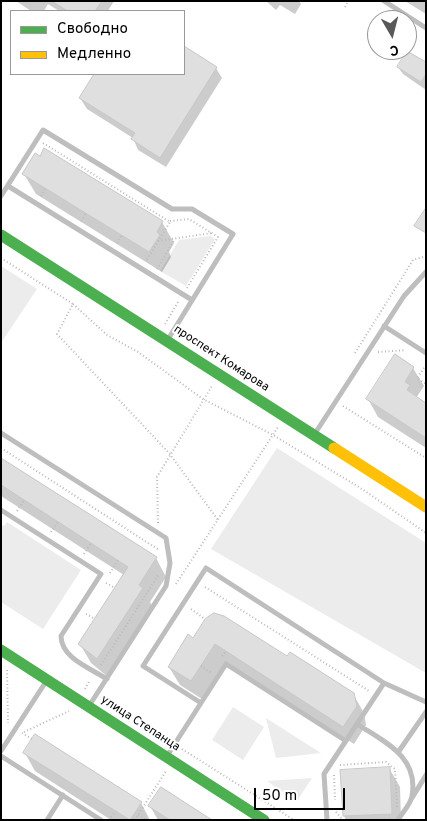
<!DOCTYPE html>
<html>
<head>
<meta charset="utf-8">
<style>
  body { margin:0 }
  #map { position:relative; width:427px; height:821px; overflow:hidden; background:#fff; font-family:Overpass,sans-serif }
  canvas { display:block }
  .frame { position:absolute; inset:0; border:2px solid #000; pointer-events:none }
  .legend { position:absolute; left:10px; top:10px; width:175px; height:65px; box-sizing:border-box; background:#fff; border:1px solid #999; margin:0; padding:6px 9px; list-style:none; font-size:15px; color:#000 }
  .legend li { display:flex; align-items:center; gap:10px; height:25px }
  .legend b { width:25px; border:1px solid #999 }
  .north { position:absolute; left:367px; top:10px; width:50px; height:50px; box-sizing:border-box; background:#fff; border:1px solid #999; border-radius:50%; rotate:172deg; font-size:14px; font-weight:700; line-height:20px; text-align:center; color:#000 }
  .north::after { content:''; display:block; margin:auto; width:18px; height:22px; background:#595959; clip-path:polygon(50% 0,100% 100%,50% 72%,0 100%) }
  .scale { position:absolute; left:254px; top:788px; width:91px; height:22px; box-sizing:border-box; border:2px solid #000; border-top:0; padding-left:6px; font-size:15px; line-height:18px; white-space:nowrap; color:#000; -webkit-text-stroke:4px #fff; paint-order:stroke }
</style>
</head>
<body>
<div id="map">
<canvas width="427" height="821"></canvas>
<div class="frame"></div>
<ul class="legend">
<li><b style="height:6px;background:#4caf50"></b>Свободно</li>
<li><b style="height:6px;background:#ffc107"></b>Медленно</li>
</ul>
<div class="north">С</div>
<div class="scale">50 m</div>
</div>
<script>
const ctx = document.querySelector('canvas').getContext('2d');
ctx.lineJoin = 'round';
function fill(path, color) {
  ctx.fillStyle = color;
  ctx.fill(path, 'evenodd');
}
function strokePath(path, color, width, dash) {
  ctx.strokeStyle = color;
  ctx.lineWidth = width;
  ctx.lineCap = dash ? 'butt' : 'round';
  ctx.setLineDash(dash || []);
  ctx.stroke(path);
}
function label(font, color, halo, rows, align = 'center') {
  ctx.font = font + ' Overpass,sans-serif';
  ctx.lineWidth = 4;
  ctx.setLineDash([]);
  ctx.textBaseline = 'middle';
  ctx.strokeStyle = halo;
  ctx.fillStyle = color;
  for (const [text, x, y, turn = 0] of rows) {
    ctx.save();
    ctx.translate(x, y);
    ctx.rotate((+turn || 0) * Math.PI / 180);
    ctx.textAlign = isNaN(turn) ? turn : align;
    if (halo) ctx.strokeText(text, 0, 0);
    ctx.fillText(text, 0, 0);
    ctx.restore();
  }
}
fill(new Path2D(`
  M210,236L215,239L186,286L160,271L179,240Z
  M1,266L37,289L1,343Z
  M277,448L426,543V673L211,549Z
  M7,522L81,570L43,629L1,602V525L4,526Z
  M233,707L264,727L243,760L212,740Z
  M266,718L321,753L276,758Z
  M312,778L297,801L267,781Z`), '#ececec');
fill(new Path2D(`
  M16,1H114L108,11H59L48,4L44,11H31Z
  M266,1H299L301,4L295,14L280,5L276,10Z
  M405,1H426V14Z
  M184,48L216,68L222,78L166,167L138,150L133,138L87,109L80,98L96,74H184Z
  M426,63V90L403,74L398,67Z
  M45,150L162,222L174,243L169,252L171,257L162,272L36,194L24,174Z
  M395,356L413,368L424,386L416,398L426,404V448L378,417L368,399Z
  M1,459L156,558L166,577L150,602L153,607L108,677L91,663L80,644L124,575L1,496Z
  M194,640L287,658L353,694L364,713L366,725L354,744L226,662L202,699L180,685L169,667Z
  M25,753L141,803L150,820H111L35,771Z
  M389,768L400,787L401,820H346L344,816Z
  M150,806L210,820H158Z`), '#0003');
const building = new Path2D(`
  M52,1H102L95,11H68Z
  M184,46L217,67L160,158L131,139L135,133L79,98L94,74H184Z
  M407,51L426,62V74L421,82L397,67Z
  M44,148L163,221L157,232L160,235L149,252L22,174L35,153L40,156Z
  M426,208V233L414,226Z
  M395,354L414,367L405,382L410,385L407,390L426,403V438L366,399Z
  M1,458L157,557L139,585L143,588L97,659L78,644L128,567L1,485Z
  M214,613L224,616L287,656L290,652L354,693L357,706L343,727L215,644L191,681L168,667L188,634L193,638L205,619Z
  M35,734L142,802L130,820L23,753Z
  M390,767L392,814L343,816L340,770Z
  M161,787L212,820H170L148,806Z`);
fill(building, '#dfdfdf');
strokePath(building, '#c7c7c7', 1);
strokePath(new Path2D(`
  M345,7L348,1
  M43,143L170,222L146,261
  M41,196L46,188
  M81,221L86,213
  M170,221L189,219L218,237L187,288
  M158,241L212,233
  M117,243L122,235
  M1,258L73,304L57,334L169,453L218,520
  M157,269L175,239
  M73,304L107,335L138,352L203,399L273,435L362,489L426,533
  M165,324L178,302
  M378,352L406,350
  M355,353L413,260L426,256
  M426,365L417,378L426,384
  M343,406L426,458
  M1,448L159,550
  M17,511L24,500
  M158,523L157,477L212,386
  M51,532L58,522
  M84,554L91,543
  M110,573L118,560
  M106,583L115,588
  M176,584L278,427
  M205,587L369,691
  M191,609L205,619
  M86,614L95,619
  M222,656L226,651
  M101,665L159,574
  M201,666L212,673
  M7,670L8,723
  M85,689L90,680
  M104,699L168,739
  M24,732L69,711
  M22,733L32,739
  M182,749L294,820
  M340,765L386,762L395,769L397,807
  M334,775L335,800
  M336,812L343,820
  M138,815L147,820
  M109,820L115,812
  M135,820L166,771
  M168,820L169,819
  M367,820L390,819`), '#b9b9b9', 2, [1, 2.5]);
strokePath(new Path2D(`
  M384,1L426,28
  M8,186L192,300
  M1,196L43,130L172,209H192L233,234L167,341
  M384,326L426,353
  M1,433L166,538L170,563L166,586L89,706
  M314,435L404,296L426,272
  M1,510L101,574L61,636C61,658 90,668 107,679
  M201,703L143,666L206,568L384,683L426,702
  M357,724C385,742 419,757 412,796C411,804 402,813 398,820
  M1,751L47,680
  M399,751L426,712
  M1,756L101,820
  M167,756L226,664L346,741
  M412,798L426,775
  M47,820L63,795
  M327,820L324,774L384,683`), '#bebebe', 5);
strokePath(new Path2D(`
  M1,235L334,448
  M1,650L264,820`), '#4caf50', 11);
strokePath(new Path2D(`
  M334,448L426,507`), '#ffc107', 11);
label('12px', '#000', '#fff', [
  ["проспект Комарова",221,359,33],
  ["улица Степанца",140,724,33]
]);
</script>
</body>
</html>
